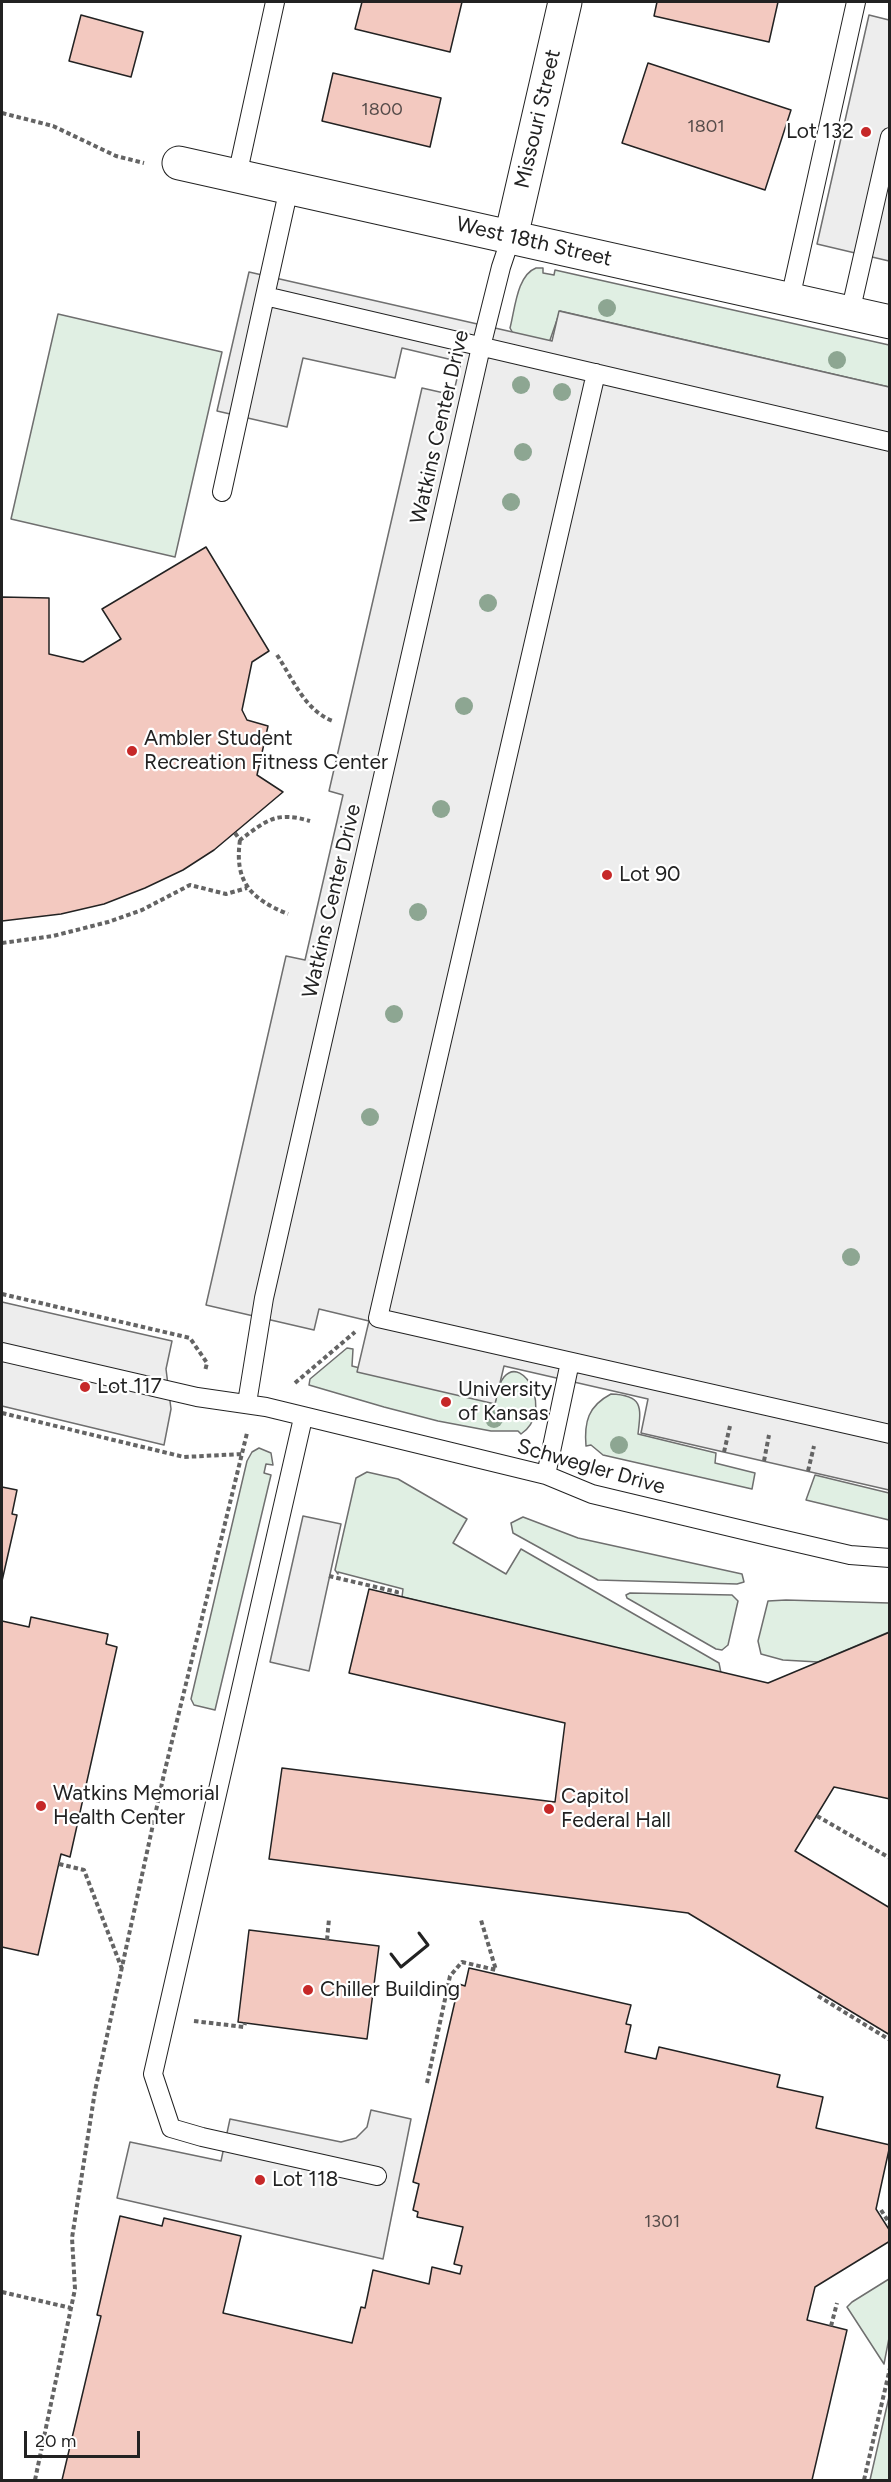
<!DOCTYPE html>
<html>
<head>
<meta charset="utf-8">
<style>
  body { margin:0 }
  #map { position:relative; width:891px; height:2482px; overflow:hidden; background:#fff; font-family:Figtree,sans-serif }
  canvas { display:block }
  .frame { position:absolute; inset:0; border:3px solid #222; pointer-events:none }
  .scale { position:absolute; left:24px; top:2431px; width:116px; height:27px; box-sizing:border-box; border:3px solid #222; border-top:0; padding-left:8px; font-size:18px; line-height:21px; white-space:nowrap; color:#222; -webkit-text-stroke:4px #fff; paint-order:stroke }
</style>
</head>
<body>
<div id="map">
<canvas width="891" height="2482"></canvas>
<div class="frame"></div>
<div class="scale">20 m</div>
</div>
<script>
const ctx = document.querySelector('canvas').getContext('2d');
ctx.lineJoin = 'round';
function fill(path, color) {
  ctx.fillStyle = color;
  ctx.fill(path, 'evenodd');
}
function strokePath(path, color, width, dash) {
  ctx.strokeStyle = color;
  ctx.lineWidth = width;
  ctx.lineCap = dash ? 'butt' : 'round';
  ctx.setLineDash(dash || []);
  ctx.stroke(path);
}
function label(font, color, halo, rows, align = 'center') {
  ctx.font = font + ' Figtree,sans-serif';
  ctx.lineWidth = 4.5;
  ctx.setLineDash([]);
  ctx.textBaseline = 'middle';
  ctx.strokeStyle = halo;
  ctx.fillStyle = color;
  for (const [text, x, y, turn = 0] of rows) {
    ctx.save();
    ctx.translate(x, y);
    ctx.rotate((+turn || 0) * Math.PI / 180);
    ctx.textAlign = isNaN(turn) ? turn : align;
    if (halo) ctx.strokeText(text, 0, 0);
    ctx.fillText(text, 0, 0);
    ctx.restore();
  }
}
const green = new Path2D(`
  M536,268H543V273L554,275L555,270L889,345V387L560,311L549,343L514,335L510,328C515,309 517,275 536,268Z
  M58,314L222,352L175,557L11,519Z
  M347,1348L353,1349L352,1366L495,1403C497,1394 498,1384 504,1377C524,1354 554,1412 521,1434L518,1431H491L438,1421L384,1407L309,1385L310,1379Z
  M611,1394C644,1395 641,1408 638,1434L716,1453L715,1463L755,1473L752,1489L603,1455L591,1445L586,1446C584,1422 588,1406 611,1394Z
  M259,1448L271,1453L273,1465L266,1464L264,1473L271,1475L215,1710L194,1705L191,1699L247,1461L252,1452Z
  M367,1472L398,1479L467,1519L453,1543L506,1574L521,1549L719,1663L721,1673L402,1597L403,1589L338,1572V1574L335,1570L356,1478Z
  M815,1475L889,1493V1520L806,1500Z
  M523,1517L578,1538L742,1574L744,1582L737,1584L598,1580L513,1533L511,1523Z
  M630,1593L732,1595L738,1601L728,1645L722,1650L716,1649L627,1598L626,1595Z
  M786,1600L889,1603V1632L818,1662L783,1660L761,1654L758,1641L768,1601Z
  M889,2279V2338L884,2364L847,2307L852,2302Z
  M889,2397V2480H870Z`);
fill(green, '#e0efe3');
strokePath(green, '#6f6f6f', 1.5);
const parking = new Path2D(`
  M869,15L889,20V261L817,244Z
  M249,272L552,341L559,311L889,387V1490L641,1433L648,1399L504,1366L495,1404L357,1372L369,1321L319,1309L314,1330L206,1305L286,956L305,960L343,795L329,791L422,388L453,395L461,362L402,348L395,378L303,358L287,427L217,411Z
  M2,1302L172,1341L166,1369L171,1409L164,1445L2,1406Z
  M303,1516L341,1524L309,1671L270,1662Z
  M371,2110L411,2119L383,2259L117,2198L130,2142L221,2161L230,2119L341,2142L356,2138L367,2127Z`);
fill(parking, '#ededed');
strokePath(parking, '#6f6f6f', 1.5);
const building = new Path2D(`
  M362,2H462L450,52L355,29Z
  M657,2H778L769,42L654,16Z
  M81,15L143,32L131,77L69,61Z
  M648,63L791,110L765,190L622,143Z
  M333,73L441,98L430,147L322,121Z
  M206,547L269,651L252,662L242,710L247,720L268,726L257,775L283,792L214,850L183,870L145,888L104,904L61,914L2,921V597L49,598V654L83,662L121,639L102,609Z
  M2,1487L17,1490L12,1514L17,1515L2,1581Z
  M369,1589L768,1683L890,1632V1799L834,1787L795,1851L890,1908V2035L688,1913L269,1859L282,1768L555,1802L565,1723L349,1673Z
  M31,1617L108,1634L106,1644L117,1647L70,1857L61,1854L38,1955L2,1947V1621L29,1627Z
  M249,1930L379,1946L367,2039L238,2022Z
  M469,1968L631,2005L626,2024L631,2025L625,2052L656,2059L659,2047L780,2075L777,2087L823,2097L816,2128L890,2145L876,2209L890,2231V2241L815,2287L807,2320L847,2330L812,2480H62L101,2316L97,2315L120,2216L162,2226L164,2218L241,2236L223,2313L352,2343L361,2307L365,2308L373,2270L429,2284L432,2267L460,2274L462,2266L454,2264L463,2227L417,2217L418,2212L413,2210L419,2184L413,2182L459,1984L465,1986Z`);
fill(building, '#f3c9c0');
strokePath(building, '#222', 1.5);
const service = new Path2D(`
  M237,176L275,2
  M265,296L289,188
  M790,299L856,2
  M850,313L890,137
  M596,373L378,1318L890,1434
  M222,492L265,296L890,442
  M2,1352L197,1397L266,1407L546,1475L592,1494L768,1536L850,1555L890,1558
  M247,1403L264,1298L481,347L501,267L511,237
  M303,1418L153,2074L171,2128L202,2137L377,2176
  M546,1475L570,1362`);
const minor = new Path2D(`
  M179,163L890,322
  M511,237L565,2`);
strokePath(service, '#222', 20);
strokePath(minor, '#222', 35);
strokePath(new Path2D(`
  M2,113L53,126L116,156L144,163
  M277,655C293,679 305,711 333,721
  M235,833L240,840C267,820 276,811 310,821
  M240,840C234,882 251,899 288,914
  M2,943L53,936L108,922L142,910L190,885L226,894L247,888
  M2,1294L190,1338L207,1363L205,1371
  M295,1383L355,1332
  M2,1413L184,1457L243,1454
  M724,1452L730,1426
  M764,1461L769,1435
  M808,1471L814,1446
  M329,1576L397,1592L396,1596
  M817,1816L890,1858
  M59,1864L84,1870L122,1969
  M327,1940L329,1919
  M818,1996L890,2040
  M194,2021L244,2027L245,2023
  M427,2083L450,1976L462,1962L496,1970L481,1920
  M881,2210L890,2224
  M2,2292L71,2308
  M831,2326L837,2303
  M35,2480L75,2289L72,2238L95,2091L164,1774L247,1433
  M864,2480L890,2368`), '#646464', 4, [4.5, 3]);
strokePath(service, '#fff', 18);
strokePath(minor, '#fff', 33);
strokePath(new Path2D(`
  M391,1954L401,1967L428,1945L419,1933`), '#222', 3);
ctx.fillStyle = '#8da692';
for (const [x, y] of [
  [607,308],
  [837,360],
  [521,385],
  [562,392],
  [523,452],
  [511,502],
  [488,603],
  [464,706],
  [441,809],
  [418,912],
  [394,1014],
  [370,1117],
  [851,1257],
  [494,1419],
  [619,1445]
]) {
  ctx.beginPath();
  ctx.arc(x, y, 9, 0, 2 * Math.PI);
  ctx.fill();
}
for (const [x, y, r, color] of [
  [866,132,6,"#c62828"],
  [132,751,6,"#c62828"],
  [607,875,6,"#c62828"],
  [85,1387,6,"#c62828"],
  [446,1402,6,"#c62828"],
  [41,1806,6,"#c62828"],
  [549,1809,6,"#c62828"],
  [308,1990,6,"#c62828"],
  [260,2180,6,"#c62828"]
]) {
  const dot = new Path2D();
  dot.arc(x, y, r, 0, 2 * Math.PI);
  ctx.fillStyle = color;
  ctx.fill(dot);
  strokePath(dot, '#fff', 2);
}
label('18px', '#564c4a', null, [
  ["1800",382,110],
  ["1801",706,127],
  ["1301",662,2222]
]);
label('21px', '#222', '#fff', [
  ["Missouri Street",538,119,-77],
  ["West 18th Street",534,242,13],
  ["Watkins Center Drive",440,427,-77],
  ["Watkins Center Drive",332,901,-77],
  ["Schwegler Drive",591,1467,16]
]);
label('21px', '#222', '#fff', [
  ["Lot 132",854,132,"right"],
  ["Ambler Student",144,739],
  ["Recreation Fitness Center",144,763],
  ["Lot 90",619,875],
  ["Lot 117",97,1387],
  ["University",458,1390],
  ["of Kansas",458,1414],
  ["Watkins Memorial",53,1794],
  ["Health Center",53,1818],
  ["Capitol",561,1797],
  ["Federal Hall",561,1821],
  ["Chiller Building",320,1990],
  ["Lot 118",272,2180]
], 'left');
</script>
</body>
</html>
